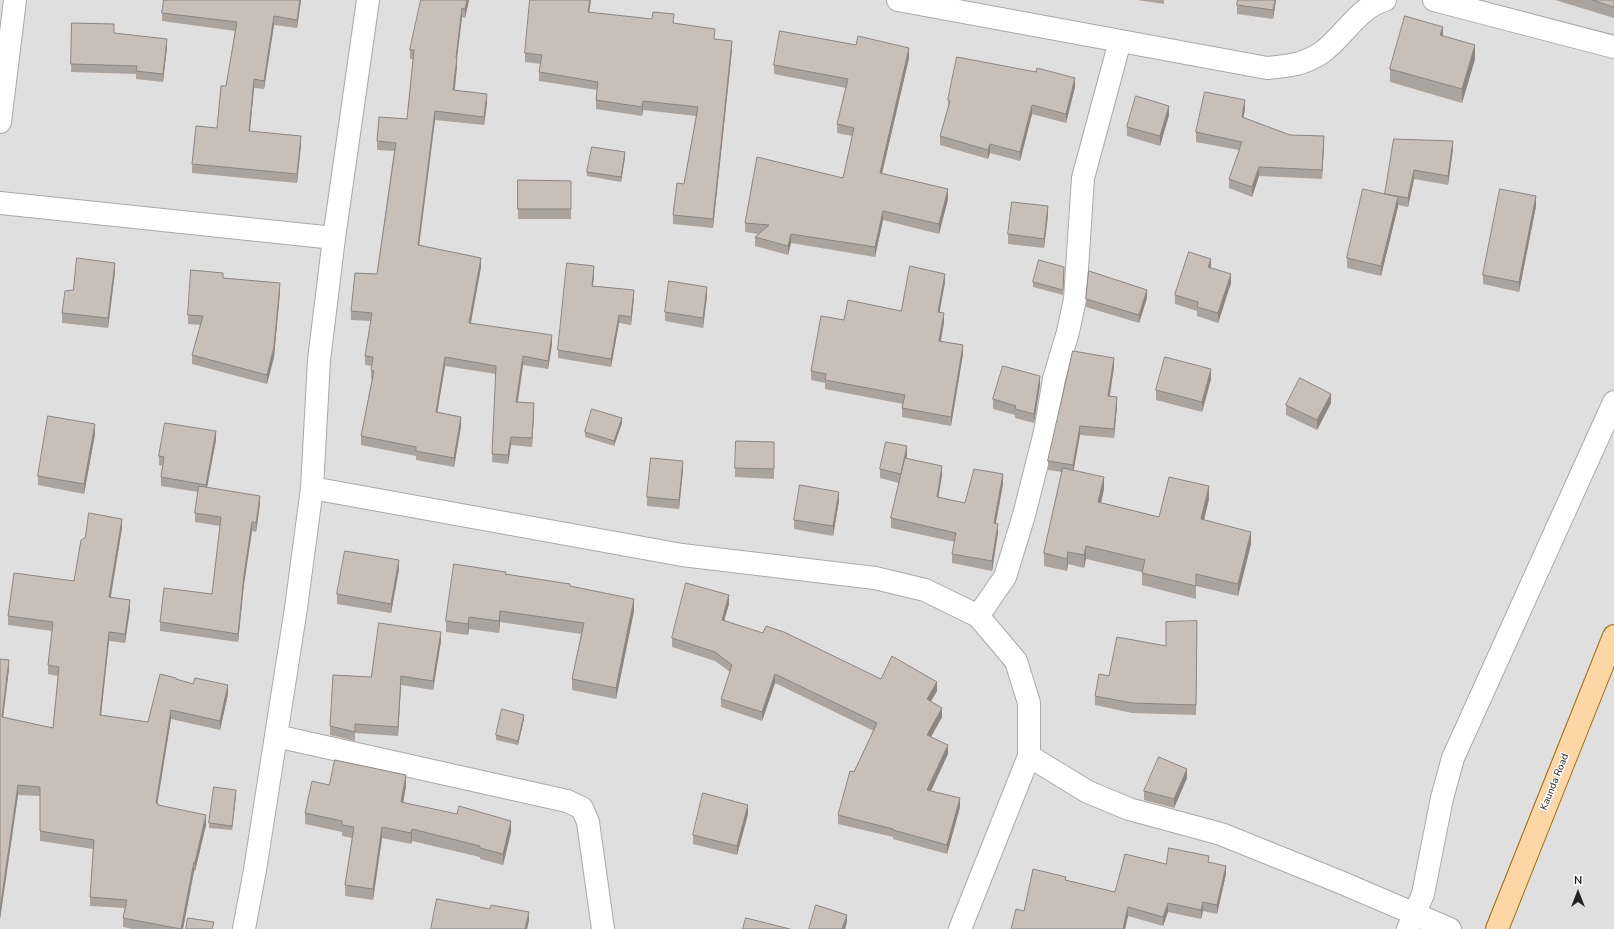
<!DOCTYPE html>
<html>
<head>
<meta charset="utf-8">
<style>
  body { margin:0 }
  #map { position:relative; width:1614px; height:929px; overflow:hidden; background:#f2efe9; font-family:"Nunito Sans",sans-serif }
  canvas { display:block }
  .north { position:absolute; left:1558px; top:873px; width:40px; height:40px; -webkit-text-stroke:3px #fff; paint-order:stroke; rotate:0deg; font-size:11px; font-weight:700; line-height:16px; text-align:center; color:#222 }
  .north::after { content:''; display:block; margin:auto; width:14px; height:18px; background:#222; clip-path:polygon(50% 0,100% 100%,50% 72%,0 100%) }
</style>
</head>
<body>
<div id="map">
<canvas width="1614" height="929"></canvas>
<div class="north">N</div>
</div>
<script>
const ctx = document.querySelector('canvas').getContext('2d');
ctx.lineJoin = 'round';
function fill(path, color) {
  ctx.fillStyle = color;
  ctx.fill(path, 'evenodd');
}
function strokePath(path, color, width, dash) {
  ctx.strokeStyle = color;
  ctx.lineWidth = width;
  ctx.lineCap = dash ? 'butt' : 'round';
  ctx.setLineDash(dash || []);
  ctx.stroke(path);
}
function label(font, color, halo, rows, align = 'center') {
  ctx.font = font + ' "Nunito Sans",sans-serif';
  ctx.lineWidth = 3;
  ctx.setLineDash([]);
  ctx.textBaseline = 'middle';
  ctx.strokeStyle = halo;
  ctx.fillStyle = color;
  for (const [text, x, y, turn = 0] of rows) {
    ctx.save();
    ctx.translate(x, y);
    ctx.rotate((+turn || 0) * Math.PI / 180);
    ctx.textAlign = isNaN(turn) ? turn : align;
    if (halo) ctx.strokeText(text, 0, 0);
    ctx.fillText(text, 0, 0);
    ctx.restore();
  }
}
fill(new Path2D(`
  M0,0H1614V929H0Z`), '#e0dfdf');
const minor = new Path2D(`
  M898,0L1267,68C1288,66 1303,65 1321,53C1343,38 1358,7 1385,0
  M1434,0L1614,47
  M0,122L15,0
  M0,203L334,238
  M312,488L682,555L875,578L925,590L978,616L1016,661L1029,703V756L960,929
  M978,616L1005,577L1024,515L1045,432L1054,379L1068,332L1075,299L1083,178L1120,41
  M276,736L567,801L582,808L588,822L603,929
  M1029,756L1088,792L1129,809L1221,834L1340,882L1450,929
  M244,929L255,870L296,608L312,488L319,360L334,238L368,0
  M1408,929L1423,894L1442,798L1453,758L1614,402`);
const major = new Path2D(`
  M1497,929L1614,636`);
strokePath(minor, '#a9a9a9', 24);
strokePath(major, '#a06b00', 24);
strokePath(minor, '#fff', 22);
strokePath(major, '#fcd6a4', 22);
fill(new Path2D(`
  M164,0H301L297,28L274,25L264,89L254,88L250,131L301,145L297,183L192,173V164L217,128L226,86L235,31L162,21V13Z
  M469,0L465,18L462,17L457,58V67L455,90L487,103L484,125L435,120L419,245L481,267L471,323L552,344L548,369L523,365L518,402L534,412L532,447L511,445L508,464L492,462L496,374L445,366L437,413L461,426L454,467L416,460V456L361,445V436L372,379H371V370L372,366L365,365V356L371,321L351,320V311L377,274L394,151L377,150V141L407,119L413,59H410V50Z
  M591,0L589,12L674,24L715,39L732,50L713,228L673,224V215L684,184L696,116L643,110L642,116L596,109V100L597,90L539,81V72L541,64L525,62V53Z
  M1137,0H1164V4Z
  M1276,0L1273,19L1237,14V5Z
  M1555,0H1614V18Z
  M72,23L114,33L167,47L163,82L136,79V74L71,72Z
  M1443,36L1475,59L1462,103L1390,82V69Z
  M909,58L882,173L948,199L939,234L883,220L875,257L791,243L788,255L755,246V237L759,234L745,232V223L843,178L852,136L837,133V124L846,88L774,74V65Z
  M1075,87L1066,123L1032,114L1020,161L990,153L988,159L940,145V136L948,109V100Z
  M1245,109L1243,118L1290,135L1324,145L1322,179L1259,176L1252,197L1229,188V179L1239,150L1196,142V132Z
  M1169,115L1160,146L1127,136V127Z
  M1394,139L1453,149L1448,185L1414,179L1408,207L1398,205L1381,276L1347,268V258L1385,194Z
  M625,157L621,182L587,176V172Z
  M518,180L571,181V219H518Z
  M1536,206L1519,292L1483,284V275Z
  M1048,215L1044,248L1008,244V234Z
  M1211,268L1231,283L1218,323L1197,316V311L1175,304V295Z
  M115,272L108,328L62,323V313L73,290Z
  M1064,272L1063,295L1033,287V282Z
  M594,274L593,287L634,298L631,325L619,323L611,367L558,358V350Z
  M223,278L280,292L274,357L267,384L192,364V355L200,325L188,324V315Z
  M945,282L939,313L944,322L941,341L963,354L951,426L902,417V408L903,404L825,389V383L811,380V371L844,320L901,311Z
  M707,296L703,328L665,321V312Z
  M1147,298L1139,323L1086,307V299Z
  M1114,367L1110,396L1117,406L1114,438L1080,435L1073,470L1104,489L1101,503L1159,517L1209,499L1204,520L1251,544L1238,596L1196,586V599L1142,585V572L1086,559L1084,568L1068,564L1067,571L1044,566V553L1062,472L1048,470V461Z
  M1211,379L1202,412L1156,400V390Z
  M1040,385L1034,423L1015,418V415L993,409V399Z
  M1331,403L1317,430L1286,415V405Z
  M622,423L614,446L585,437V432Z
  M95,434L84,494L38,485V476Z
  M216,440L207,487L260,504L256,532L252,531L244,584L238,642L160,631V622L212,594L220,526L195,522V513L198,492L161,486V477L162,466L159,465V456Z
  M774,451V479L735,477V468Z
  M907,456L906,458L942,475L938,497L965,503L1003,484L996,523L998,533L992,571L952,563V554L955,542L891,528V518L899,483L880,478V469Z
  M683,470L679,509L647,506V497Z
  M839,501L833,536L794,529V520Z
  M122,528L111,597L130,609L125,643L109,641L101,715L148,722L176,680L228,694L220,730L171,719L157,803L158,805L206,825L195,871H194L183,929H132L123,927V918L125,908L90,906V897L93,849L40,841V796L18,795L0,919V659L9,669L3,717L53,728L58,676L48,674V665L52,631L8,625V616L74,581Z
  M399,569L391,613L337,604V594Z
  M506,574L570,586L634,611L616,699L572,690V679L581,634L500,622L499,633L469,629L468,635L446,632V621Z
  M729,604L724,620L881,679L937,691L931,701L942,717L931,737L948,754L931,791L960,807L947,854L893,839V837L838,824V815L854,772L874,731L775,683L762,721L721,707V699L730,672L715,661L672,647V638Z
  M1197,621L1196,715L1132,713L1095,705V696L1109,676L1166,646Z
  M441,641L433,690L401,685L398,736L355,733V741L330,735V726L371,677Z
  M524,719L518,745L496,740V735Z
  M1187,778L1174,808L1144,800V791Z
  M329,785L406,786L403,803L511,832L503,865L480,859V857L412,841L411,844L382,838L373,900L345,896V885L352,838L342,836V832L305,824V813Z
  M236,795L232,830L209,828V823Z
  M748,814L737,855L693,844V835Z
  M1209,862L1226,874L1217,914L1203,911L1201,919L1168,912L1163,926L1128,916L1125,929H1011L1024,911L1066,880L1115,892L1166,864Z`), '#aba49e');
fill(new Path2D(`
  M300,0H301L297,28V20Z
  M467,0H469L465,18V9Z
  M590,0H591L588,21V12Z
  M1275,0H1276L1273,19V10Z
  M462,8V17L456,67V58Z
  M274,16V25L264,89V81Z
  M1443,27V40L1440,35Z
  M167,39V47L163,82V74Z
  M732,41V50L713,228V219Z
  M1475,45V59L1462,103V89Z
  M909,48V58L880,182V173Z
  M457,58V67L453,99V90Z
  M1075,78V87L1066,123V114Z
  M254,79V88L249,140V131Z
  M487,94V103L484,125V117Z
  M1245,100V109L1242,126V117Z
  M643,101V110L642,116V107Z
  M1032,105V114L1020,161V152Z
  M1169,106V115L1160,146V136Z
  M435,111V120L418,254V245Z
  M301,136V145L297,183V174Z
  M1324,136V145L1322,179V170Z
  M1453,141V149L1448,185V176Z
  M990,144V153L988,159V150Z
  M625,152V157L621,182V177Z
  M1259,167V176L1252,197V187Z
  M1414,170V179L1408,207V198Z
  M948,189V199L939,234V224Z
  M1536,196V206L1519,292V282Z
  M1398,197V207L1381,276V266Z
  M1048,206V215L1044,248V239Z
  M883,211V220L875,257V247Z
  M791,234V243L788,255V246Z
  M481,258V267L469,332V323Z
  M1211,259V269L1208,267Z
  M115,263V272L108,328V318Z
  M594,266V274L592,295V286Z
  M945,274V282L938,321V312Z
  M1231,274V283L1218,323V313Z
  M280,283V292L274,357L267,384V375Z
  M707,287V296L703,328V318Z
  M634,290V298L631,325V317Z
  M1147,290V298L1139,323V315Z
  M944,313V322L939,350V341Z
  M619,315V323L611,367V359Z
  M552,335V344L548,369V361Z
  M963,345V354L951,426V417Z
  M523,356V365L516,411V402Z
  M445,357V366L436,421V412Z
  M1114,358V367L1108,405V396Z
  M1211,369V379L1202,412V402Z
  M1040,376V385L1034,423V414Z
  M1331,394V403L1317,430V420Z
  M1117,397V406L1114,438V429Z
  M534,403V412L532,447V438Z
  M461,417V426L454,467V458Z
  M622,418V423L614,446V441Z
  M95,424V434L84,494V484Z
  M1080,426V435L1073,474V465Z
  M216,431V440L206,493V485Z
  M511,437V445L508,464V455Z
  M907,446V456L901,483V474Z
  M683,461V470L679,509V500Z
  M942,466V475L937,506V497Z
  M1003,474V484L994,532V523Z
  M1104,477V489L1098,515V502Z
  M1209,486V499L1201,532V519Z
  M839,492V501L833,536V526Z
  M260,496V504L256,532V523Z
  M122,519V528L109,606V597Z
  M252,522V531L244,584L238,642V634L244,575Z
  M998,524V533L992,571V561Z
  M1251,532V544L1238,596V584Z
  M1086,546V559L1084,568V555Z
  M1068,552V564L1067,571V559Z
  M399,560V569L391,613V604Z
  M729,595V604L722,628V620Z
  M634,599V611L616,699V688Z
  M130,600V609L125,643V634Z
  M500,611V622L499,633V621Z
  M469,617V629L468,635V624Z
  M109,632V641L100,724V715Z
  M441,632V641L433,690V681Z
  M9,660V669L2,726V717Z
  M775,674V683L762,721V712Z
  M401,676V685L398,736V727Z
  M937,682V691L927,708V699Z
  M228,685V694L220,730V721Z
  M942,708V717L927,744V735Z
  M171,710V719L156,812V803Z
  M524,715V719L518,745V741Z
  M948,745V754L927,799V790Z
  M1187,769V778L1174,808V799Z
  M406,775V786L401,814V802Z
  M18,785V795L0,919V910Z
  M236,790V795L232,830V826Z
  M960,798V807L947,854V845Z
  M748,805V814L737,855V846Z
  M206,815V825L195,871V862Z
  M511,821V832L503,865V854Z
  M382,827V838L373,900V889Z
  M412,829V841L411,844V833Z
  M194,862V871L183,929H181Z
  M1226,866V874L1217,914V905Z
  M1203,902V911L1201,919V910Z
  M1168,903V912L1163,926V917Z
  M1128,907V916L1125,929H1123Z
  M529,912V921L527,929H525Z
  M847,915V922L845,929H842Z`), '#8b8681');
const building = new Path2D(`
  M164,0H300L297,20L274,16L264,81L254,79L249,131L301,136L297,174L192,164L196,126L217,128L221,86H226L237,22L162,13Z
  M421,0H467L465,9L462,8L456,58H457L453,90L487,94L484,117L435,111L418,245L481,258L469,323L552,335L548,361L523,356L516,402L534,403L532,438L511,437L508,455L492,454L496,366L445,357L436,412L461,417L454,458L416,451V447L361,436L374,371L371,370L373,357L365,356L372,313L351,311L355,273L377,274L396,143L377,141L379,117L407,119L414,50H410Z
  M530,0H590L588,12L652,19L653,12L674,14L673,23L715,29L714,39L732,41L713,219L673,215L677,183L684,184L698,107L643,101L642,107L596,100L598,82L539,72L542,55L525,53Z
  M1238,0H1275L1273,10L1237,5Z
  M1593,0H1614V7Z
  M1405,16L1443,27L1440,35L1475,45L1462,89L1390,69Z
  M72,23L114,24V33L167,39L163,74L136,71L137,66L71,64Z
  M780,31L856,45L858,36L909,48L880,173L948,189L939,224L883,211L875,247L791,234L788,246L755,237L769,225L745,223L757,157L843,178L854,128L837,124L848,79L774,65Z
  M957,57L1036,72L1037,68L1075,78L1066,114L1032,105L1020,152L990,144L988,150L940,136L950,101L948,100Z
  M1205,92L1245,100L1242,117L1290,135L1324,136L1322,170L1259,167L1252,187L1229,179L1242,142L1196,132Z
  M1136,96L1169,106L1160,136L1127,127Z
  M1394,139L1453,141L1448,176L1414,170L1408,198L1385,194Z
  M592,147L625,152L621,177L587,172Z
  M518,180L571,181V209H518Z
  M1363,189L1398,197L1381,266L1347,258Z
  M1500,189L1536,196L1519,282L1483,275Z
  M1012,202L1048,206L1044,239L1008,234Z
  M1189,252L1211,259L1208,267L1231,274L1218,313L1197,307L1198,302L1175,295Z
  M77,258L115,263L108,318L62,313L65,291L73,290Z
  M1039,260L1064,267L1063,290L1033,282Z
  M567,263L594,266L592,286L634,290L631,317L619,315L611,359L558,350Z
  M910,266L945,274L938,312L944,313L939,341L963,345L951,417L902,408L905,395L825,380L826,374L811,371L821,316L844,320L848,300L901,311Z
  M191,270L223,273V278L280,283L274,347L267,375L192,355L203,316L188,315Z
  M1089,271L1147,290L1139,315L1086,299Z
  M669,281L707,287L703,318L665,312Z
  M1073,351L1114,358L1108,396L1117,397L1114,429L1080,426L1073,465L1048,461Z
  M1165,357L1211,369L1202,402L1156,390Z
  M1003,366L1040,376L1034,414L1015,409L1016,406L993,399Z
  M1300,378L1331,394L1317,420L1286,405Z
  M592,409L622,418L614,441L585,432Z
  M48,416L95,424L84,484L38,476Z
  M165,423L216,431L206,485L161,477L164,457L159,456Z
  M736,441L774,442V469L735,468Z
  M886,442L907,446L901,474L880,469Z
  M651,458L683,461L679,500L647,497Z
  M905,458L942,466L937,497L965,503L974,469L1003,474L994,523L998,524L992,561L952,554L956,533L891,518Z
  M1063,468L1104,477L1098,502L1159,517L1169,477L1209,486L1201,519L1251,532L1238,584L1196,574V586L1142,573L1145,560L1086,546L1084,555L1068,552L1067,559L1044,553Z
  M800,485L839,492L833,526L794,520Z
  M199,486L260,496L256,523L252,522L244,575L238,634L160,622L164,588L212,594L221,517L195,513Z
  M89,513L122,519L109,597L130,600L125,634L109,632L100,715L148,722L160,674L176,678V679L193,684L195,678L228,685L220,721L171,710L156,803H158V805L206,815L195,862H194L181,929L123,918L127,900L90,897L94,840L40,831V787L18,785L0,910V659L9,660L2,717L53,728L59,667L48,665L53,622L8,616L14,573L74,581L81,540L85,538Z
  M345,551L399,560L391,604L337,594Z
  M454,564L506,572L505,574L570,584V586L634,599L616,688L572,679L584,623L500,611L499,621L469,617L468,624L446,621Z
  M686,583L729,595L722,620L763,633L766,626L784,632L881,679L892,656L937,682L927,699L942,708L927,735L948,745L927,790L960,798L947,845L893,830V829L838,815L850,771L854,772L877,723L775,674L762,712L721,699L732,665L715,652L672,638Z
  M1197,621L1196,705L1132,703L1095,696L1099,674L1109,676L1117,637L1166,646V622Z
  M379,623L441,632L433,681L401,676L398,727L355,724V732L330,726L333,675L371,677Z
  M502,709L524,715L518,741L496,735Z
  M1159,757L1187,769L1174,799L1144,791Z
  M335,760L406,775L401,802L457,814L459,806L511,821L503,854L480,848V846L412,829L411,833L382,827L373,889L345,885L354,827L342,825V821L305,813L312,781L329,785Z
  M214,787L236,790L232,826L209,823Z
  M703,793L748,805L737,846L693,835Z
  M1169,848L1209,856L1208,862L1226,866L1217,905L1203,902L1201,910L1168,903L1163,917L1128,907L1123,929H1011L1016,909L1024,911L1033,869L1066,877L1065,880L1115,892L1125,854L1166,864Z
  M437,899L490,909L491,905L529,912L525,929H431Z
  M816,905L847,915L842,929H809Z
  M188,918L214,922L212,929H186Z
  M746,918L790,929H743Z`);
fill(building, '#c7bfb8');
strokePath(building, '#8b8681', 1);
label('10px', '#222', '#fff', [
  ["Kaunda Road",1555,782,-68]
]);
</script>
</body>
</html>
